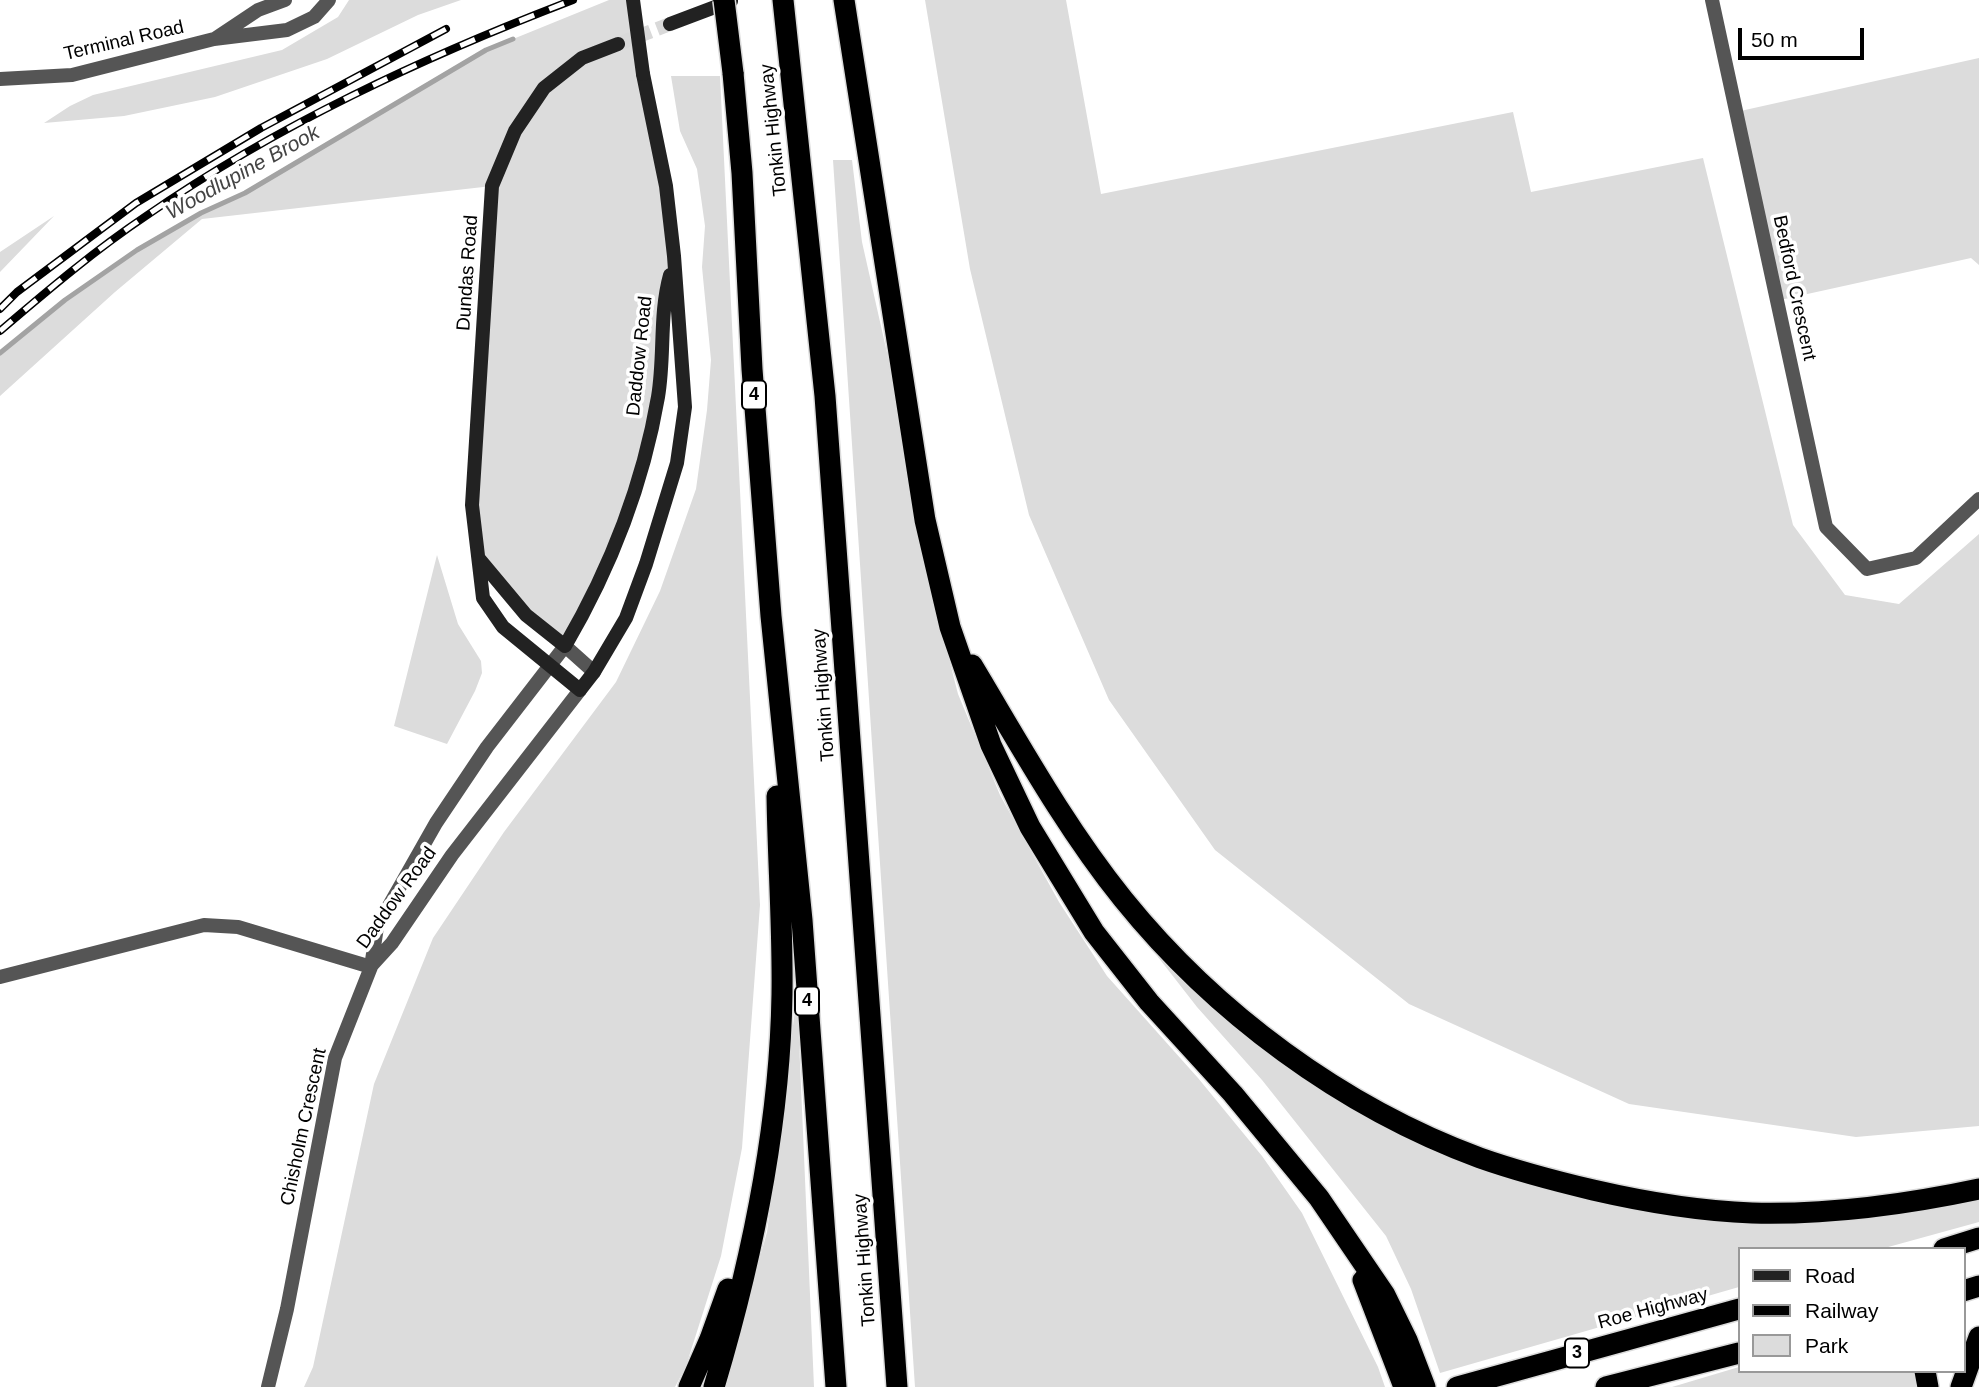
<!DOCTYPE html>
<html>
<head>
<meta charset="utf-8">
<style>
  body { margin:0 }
  #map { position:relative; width:1979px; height:1387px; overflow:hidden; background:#fff; font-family:Helvetica,sans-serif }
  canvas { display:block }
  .legend { position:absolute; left:1738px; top:1247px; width:228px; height:126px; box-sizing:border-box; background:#fff; border:2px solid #999; margin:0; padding:9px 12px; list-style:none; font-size:21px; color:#000 }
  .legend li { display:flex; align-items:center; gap:14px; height:35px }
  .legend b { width:35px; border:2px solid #999 }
  .scale { position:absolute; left:1738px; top:28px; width:126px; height:32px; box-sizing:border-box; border:4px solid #000; border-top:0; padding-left:9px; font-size:21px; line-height:24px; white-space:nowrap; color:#000; -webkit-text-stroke:5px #fff; paint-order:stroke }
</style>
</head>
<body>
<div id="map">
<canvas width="1979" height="1387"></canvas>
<ul class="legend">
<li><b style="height:9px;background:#222"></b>Road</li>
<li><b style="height:9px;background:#000"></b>Railway</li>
<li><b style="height:19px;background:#dcdcdc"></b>Park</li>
</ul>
<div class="scale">50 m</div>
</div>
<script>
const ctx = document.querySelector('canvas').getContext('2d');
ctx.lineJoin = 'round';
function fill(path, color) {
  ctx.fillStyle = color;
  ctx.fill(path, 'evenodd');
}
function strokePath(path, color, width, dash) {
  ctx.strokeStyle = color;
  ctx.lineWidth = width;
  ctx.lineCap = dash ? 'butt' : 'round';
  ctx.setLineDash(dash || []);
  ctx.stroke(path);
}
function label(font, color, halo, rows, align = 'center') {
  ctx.font = font + ' Helvetica,sans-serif';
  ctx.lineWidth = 7;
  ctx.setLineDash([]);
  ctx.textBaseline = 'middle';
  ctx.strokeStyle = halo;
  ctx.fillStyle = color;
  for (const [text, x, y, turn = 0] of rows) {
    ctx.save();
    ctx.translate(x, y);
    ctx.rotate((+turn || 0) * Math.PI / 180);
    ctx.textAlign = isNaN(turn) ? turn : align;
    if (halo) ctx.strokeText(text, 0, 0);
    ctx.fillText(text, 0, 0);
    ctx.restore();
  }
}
fill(new Path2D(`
  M349,0H461L418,15L327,59L215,97L124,116L44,123L70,106L93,95L282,50L338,17Z
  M609,0H633L674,256L644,463L565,646L480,560L472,505L492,186L202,219L115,292L0,396V353L65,300L137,250L201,213L245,193L486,50Z
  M925,0H1066L1101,194L1513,112L1531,192L1703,158L1793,525L1845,595L1899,604L1979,534V1126L1856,1137L1629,1104L1409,1004L1215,850L1109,700L1029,515L970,269Z
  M1979,58V265L1971,258L1771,302L1736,112Z
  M671,76H720L760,905L742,1148L721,1256L686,1366L675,1387H304L313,1367L374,1084L433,938L504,832L616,682L660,591L696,489L707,410L711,360L702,267L705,226L697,169L680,131Z
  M833,160H852L862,242L899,406L918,538L958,694L1000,795L1059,902L1107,976L1198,1078L1262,1156L1302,1213L1378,1367L1385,1387H915Z
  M54,216L0,272V252Z
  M437,555L458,624L481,661L482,673L475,691L447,744L394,726Z
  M1166,951L1209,992L1436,1142L1690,1212L1979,1196V1222L1881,1249H1739V1287L1440,1373L1411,1289L1386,1236L1262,1080L1197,1007L1158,957Z
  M797,994L814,1387H724L767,1232Z
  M1739,1367V1371H1915L1919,1387H1672Z`), '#dcdcdc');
strokePath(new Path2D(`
  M0,353L65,300L137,250L201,213L245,193L486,50L513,39`), '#a3a3a3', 5);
strokePath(new Path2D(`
  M618,44L670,24`), '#d9d9d9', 14, [14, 7]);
const highway = new Path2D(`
  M783,0L825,396L897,1387
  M844,0L925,520L950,627L991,745L1030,827L1094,932L1149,1002L1233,1094L1319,1198L1385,1295L1407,1340L1425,1387
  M733,73L742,173L752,369L771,616L802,920L836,1387
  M972,665C1020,745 1065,827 1123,899C1215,1013 1342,1107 1480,1158C1517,1171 1555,1181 1593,1190C1645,1202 1698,1211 1752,1213C1828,1215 1904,1205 1979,1189
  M1944,1249L1979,1238
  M1363,1280L1404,1387
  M1963,1291L1979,1286
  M1925,1371L1928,1387
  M689,1387L710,1339L728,1289
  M714,1387C752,1260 780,1127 782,994C783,928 778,862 777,796
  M1457,1387L1739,1309
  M1606,1387L1739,1353
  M1961,1387L1979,1337`);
strokePath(highway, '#dbdbdb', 24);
strokePath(new Path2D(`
  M1712,0L1826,527L1867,569L1916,558L1979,499
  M216,38L258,10L285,0
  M0,79L72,75L214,39L287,30L314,17L329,0
  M371,966L392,943L452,855L580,690
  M0,977L204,925L238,927L371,967
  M268,1387L287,1309L335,1058L371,967L377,927L436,823L487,747L565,646L594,672`), '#555', 14);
strokePath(new Path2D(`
  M670,24L731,1
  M618,44L582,58L544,88L515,131L492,186L472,505L483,598L503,627L580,690L594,672L626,618L646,564L677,463L685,407L674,256L666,186L643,74
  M480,560L526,615L565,646C610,569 643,484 658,397C665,356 659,315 670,275`), '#222', 14);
strokePath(highway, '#000', 21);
const rail = new Path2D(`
  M0,309L17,292L136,203L261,128L446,29
  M0,331C47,291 95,250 146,216C277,125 424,57 573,0`);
strokePath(rail, '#000', 8);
strokePath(rail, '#fff', 5, [16]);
const highwayBridge = new Path2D(`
  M724,0L733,73`);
strokePath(highwayBridge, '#dbdbdb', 24, []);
strokePath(new Path2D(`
  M633,0L643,74`), '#222', 14);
strokePath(highwayBridge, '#000', 21);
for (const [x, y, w] of [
  [754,395,24],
  [807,1001,24],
  [1577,1353,24]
]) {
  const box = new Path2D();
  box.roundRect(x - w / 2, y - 14.5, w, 29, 5);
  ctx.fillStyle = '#fff';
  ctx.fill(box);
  strokePath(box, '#000', 2);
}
label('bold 18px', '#000', null, [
  ["4",754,395],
  ["4",807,1001],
  ["3",1577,1353]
]);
label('19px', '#000', '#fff', [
  ["Terminal Road",124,41,-13],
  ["Tonkin Highway",774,130,-96],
  ["Dundas Road",468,273,-86],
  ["Bedford Crescent",1794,288,78],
  ["Daddow Road",640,356,-84],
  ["Tonkin Highway",824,695,-94],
  ["Daddow Road",397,898,-54],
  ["Chisholm Crescent",304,1127,-78],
  ["Tonkin Highway",865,1260,-94],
  ["Roe Highway",1653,1309,-15]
]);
label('italic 21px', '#444', '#fff', [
  ["Woodlupine Brook",243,173,-29]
]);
</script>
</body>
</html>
